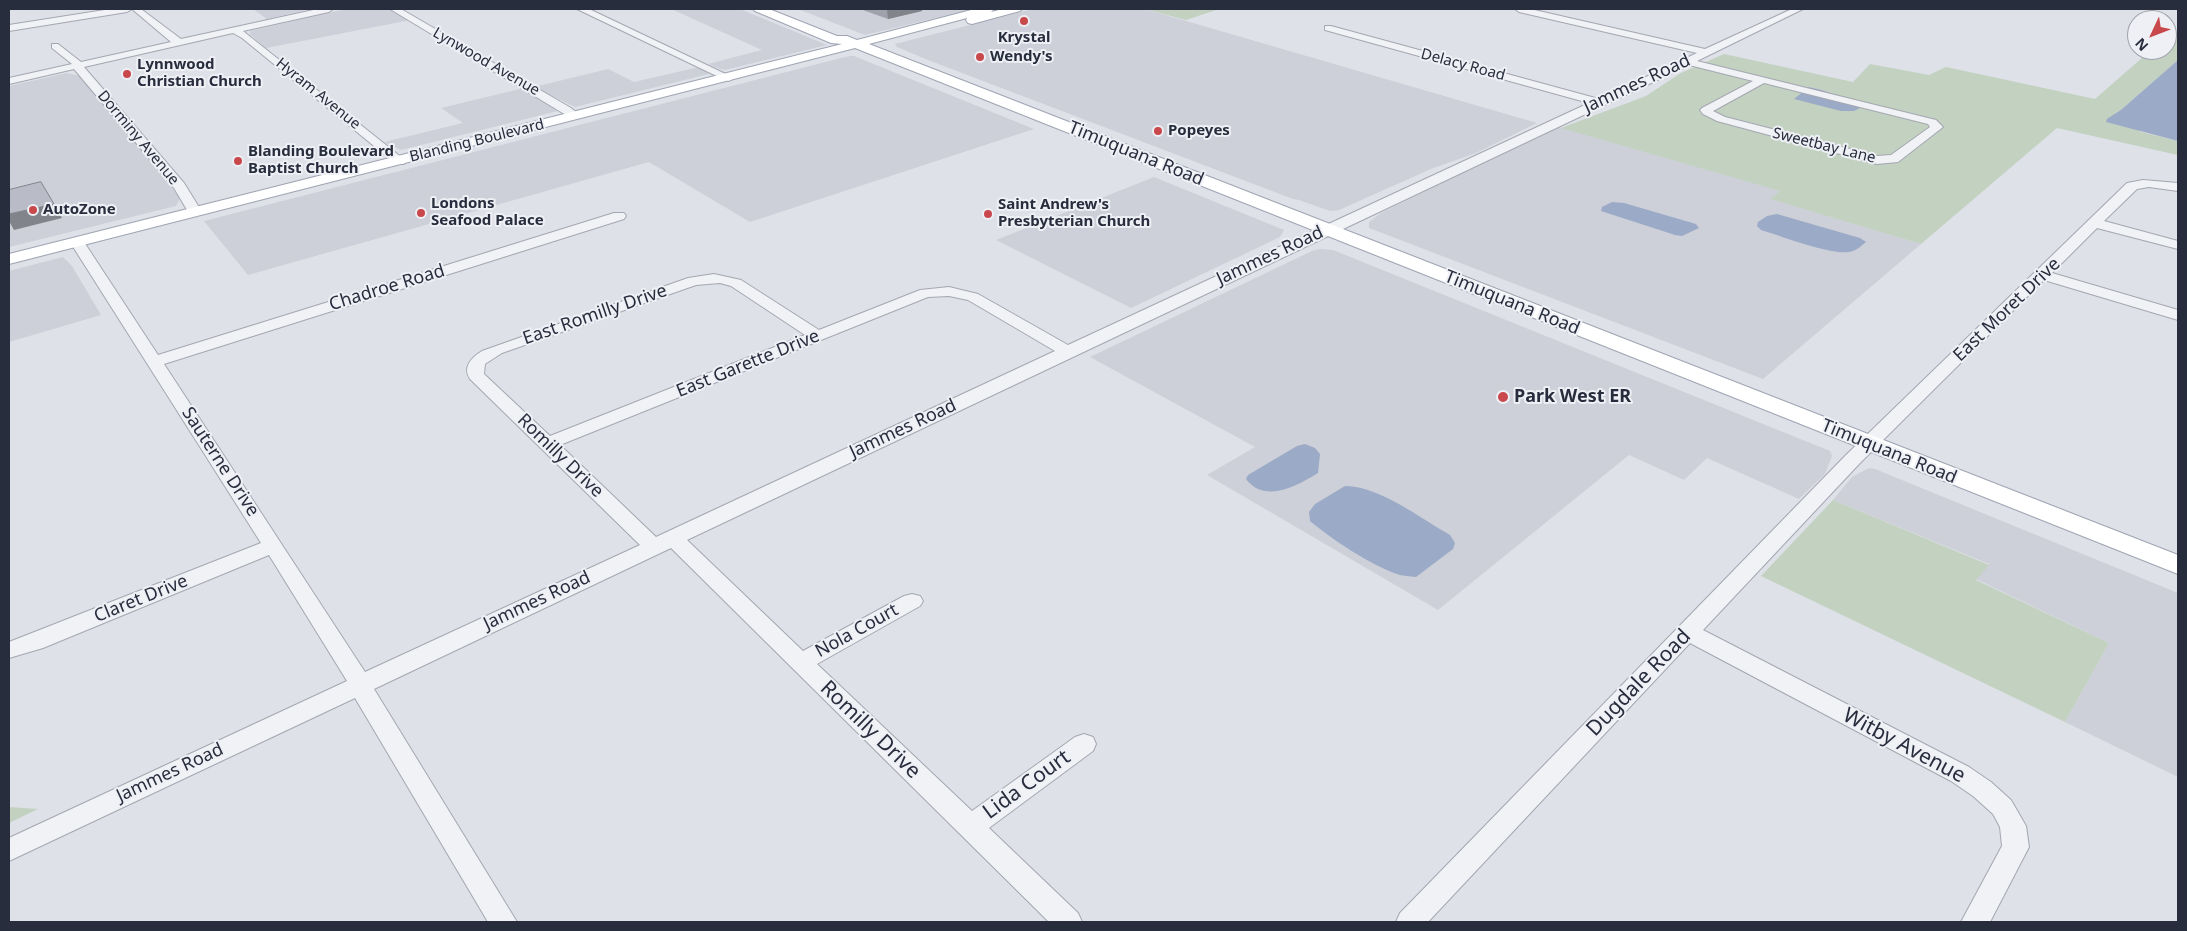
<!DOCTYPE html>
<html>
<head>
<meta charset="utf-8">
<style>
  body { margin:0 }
  #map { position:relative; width:2187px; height:931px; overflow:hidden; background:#dee1e7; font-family:"Noto Sans",sans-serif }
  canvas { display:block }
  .frame { position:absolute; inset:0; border:10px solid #282d3d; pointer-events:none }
  .north { position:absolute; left:2127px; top:10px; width:50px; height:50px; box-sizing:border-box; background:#eef0f5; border:1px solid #9fa2ab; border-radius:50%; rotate:227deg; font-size:14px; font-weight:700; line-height:20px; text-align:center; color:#282d3d }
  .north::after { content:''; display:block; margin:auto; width:18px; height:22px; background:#c8484c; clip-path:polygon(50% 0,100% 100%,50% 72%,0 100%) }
</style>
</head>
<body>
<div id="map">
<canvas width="2187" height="931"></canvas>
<div class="frame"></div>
<div class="north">N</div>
</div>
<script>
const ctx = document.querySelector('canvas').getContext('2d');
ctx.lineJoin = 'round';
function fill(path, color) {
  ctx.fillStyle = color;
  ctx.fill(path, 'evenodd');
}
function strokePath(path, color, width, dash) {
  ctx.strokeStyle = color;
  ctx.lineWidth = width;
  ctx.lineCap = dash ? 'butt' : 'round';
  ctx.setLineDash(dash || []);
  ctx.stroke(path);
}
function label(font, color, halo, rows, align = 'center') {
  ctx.font = font + ' "Noto Sans",sans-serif';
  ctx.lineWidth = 4;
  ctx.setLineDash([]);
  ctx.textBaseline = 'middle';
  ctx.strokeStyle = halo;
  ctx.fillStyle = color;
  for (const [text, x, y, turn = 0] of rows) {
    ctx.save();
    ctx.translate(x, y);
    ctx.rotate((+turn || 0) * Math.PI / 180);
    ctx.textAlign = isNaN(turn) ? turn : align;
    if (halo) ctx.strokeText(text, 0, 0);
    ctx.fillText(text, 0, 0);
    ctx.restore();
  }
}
fill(new Path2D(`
  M253,9H310L267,19Z
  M346,9H390L411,20L266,48L250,34V31Z
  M671,9H740L827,45L725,70L720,69L708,64L762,50Z
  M798,9H973L865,35Z
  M1033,9H1145L1537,123L1476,153L1431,169L1339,210L1330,211L1299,200L1293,199L928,60L897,47L895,44Z
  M849,56H854L1034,129L750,222L649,162L248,275L204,221Z
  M699,67L709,74L575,107L534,87L608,69L634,82Z
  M67,73L80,76L180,198L176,206L9,247V86Z
  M524,88L556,107L558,111L401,150L384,142L463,123L441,108Z
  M1556,126L1781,191L1771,199L1921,244L1763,379L1369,228V222L1381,213Z
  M1154,177L1284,230L1280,237L1131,308L996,240Z
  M1320,249L1333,250L1830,451L1832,456L1825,474L1799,499L1707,458L1684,480L1629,455L1438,610L1207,475L1255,447L1090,357L1312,251Z
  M63,257L72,266L101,315L9,342V271Z
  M1869,468L1875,469L2178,593V777L2065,722L2109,643L1976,579L1989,564L1833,500L1852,477Z`), '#cdd0d9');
fill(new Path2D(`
  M1145,9H1219L1186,20Z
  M2178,30V60L2122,109L2114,114L2141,132L2178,141V155L2057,128L1921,244L1770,199L1780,191L1561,128L1646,96L1681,73L1724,54L1853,82L1870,64L1929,75L1946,67L2095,99L2151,50H2167V38ZM1809,87L1822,90L1835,95L1804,101L1797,100Z
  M1833,500L1989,565L1976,580L2109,643L2065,722L1761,576Z
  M9,807L38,809L9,823Z`), '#c2d1c0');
fill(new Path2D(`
  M2178,60V141L2106,122L2107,119L2122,109Z
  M1809,87L1822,90L1861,105L1860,108L1854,111H1841L1794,99Z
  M1612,202L1624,203L1696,224L1699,228L1682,236L1675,235L1601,211L1602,207Z
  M1777,214L1860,238L1866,242C1861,246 1856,251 1849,252C1830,255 1781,236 1761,230L1757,226L1758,222L1767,216Z
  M1305,444L1315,448L1320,454L1318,473C1297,486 1265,504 1246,479L1248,475L1297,446Z
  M1345,486C1377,485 1422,519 1450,535L1455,543L1453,549L1416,577C1410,576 1402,576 1397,574C1372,566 1330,538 1310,521L1309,512L1315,504Z`), '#9baac6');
const minor = new Path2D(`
  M111,9H141L181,39L318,9H333L329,12L243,31L406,161L404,164H396L242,38L233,33L84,67L184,183L202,212L200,215H190L174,188L74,69L9,84V78L72,64L52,48V44H58L81,62L171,42L132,9L127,12L9,31V25Z
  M390,9H401L571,108L581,116L575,119L571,118Z
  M577,9H589L734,78L729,81L725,80Z
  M1515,9H1530L1705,49L1792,9H1803L1697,61L1936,120L1943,127L1898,162L1877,164L1717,121L1703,114L1700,110L1702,108L1753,81L1689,65L687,540L803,651L904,596L912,594L920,596L923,601L920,606L817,664L972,811L1075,737L1084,734L1093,737L1096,744L1093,751L989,828L1078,913L1082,922H1049L671,548L374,689L517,922H488L355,698L9,861V838L347,681L269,555L43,648L9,658V642L261,543L70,242L72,239H82L158,355L614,213H624L626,216L624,219L164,364L365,672L640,545L470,379C462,367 472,357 482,351L688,278L714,274L741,280L819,330L920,290L949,287L978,294L1068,345L1589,103L1325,30V26H1331L1599,99L1697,53L1519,12ZM1764,83L1928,124L1930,127L1891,155L1877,156L1725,117L1713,111ZM720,283L731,286L805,335L550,436L484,374L485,364L502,353L696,285ZM949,296L968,300L1055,351L656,537L560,445L928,297Z
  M2143,180L2178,183V191L2149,187L2137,189L2104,221L2178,241V249L2097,228L2052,273L2178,310V320L2044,280L1860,463L1703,630L1969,767L1991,782L2011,800L2026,826L2029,847L1990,922H1961L2002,846L2000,827L1993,814L1973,796L1951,781L1690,643L1428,922H1396L1400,913L1846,455L2127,183Z`);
const major = new Path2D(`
  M753,9H769L837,36H847L857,40L975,9H994L991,12L1003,9H1022L1020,11L972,24L968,23L966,20L967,18L869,44L2178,555V574L855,48L9,264V254L842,44L831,43L755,11Z`);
strokePath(minor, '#a4a7b1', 2);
strokePath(major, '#9ea4b2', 2);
fill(minor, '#f1f2f6');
fill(major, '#fff');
fill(new Path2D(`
  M860,9H922V11L888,19Z`), '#9fa2ab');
fill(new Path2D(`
  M887,9H922V11L888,19Z
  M54,204L62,218L14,230L9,221V214Z`), '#82848b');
const building = new Path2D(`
  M41,182L54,204L9,214V190Z`);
fill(building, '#b9bcc7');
strokePath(building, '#82848b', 1);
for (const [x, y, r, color] of [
  [1024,21,5,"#c8484c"],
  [980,57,5,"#c8484c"],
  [127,74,5,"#c8484c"],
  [1158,131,5,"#c8484c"],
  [238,161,5,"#c8484c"],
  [33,210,5,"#c8484c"],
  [421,213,5,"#c8484c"],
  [988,214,5,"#c8484c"],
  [1503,397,6,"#c8484c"]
]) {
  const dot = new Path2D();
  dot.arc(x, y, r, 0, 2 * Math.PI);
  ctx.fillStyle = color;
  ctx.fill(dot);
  strokePath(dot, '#eef0f5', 2);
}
label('bold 15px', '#282d3d', '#eef0f5', [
  ["Krystal",1024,38,"center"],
  ["Wendy's",990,57],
  ["Lynnwood",137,65],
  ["Christian Church",137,82],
  ["Popeyes",1168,131],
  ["Blanding Boulevard",248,152],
  ["Baptist Church",248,169],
  ["Londons",431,204],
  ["Seafood Palace",431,221],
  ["Saint Andrew's",998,205],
  ["Presbyterian Church",998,222],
  ["AutoZone",43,210]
], 'left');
label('15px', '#282d3d', '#eef0f5', [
  ["Lynwood Avenue",486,62,30],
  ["Delacy Road",1463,65,15],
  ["Hyram Avenue",318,94,39],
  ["Dorminy Avenue",138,138,50],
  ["Blanding Boulevard",477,141,-14],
  ["Sweetbay Lane",1824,146,14]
]);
label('18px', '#282d3d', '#eef0f5', [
  ["Jammes Road",1637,84,-25],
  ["Timuquana Road",1136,154,22],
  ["Jammes Road",1270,256,-25],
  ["Chadroe Road",387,288,-17],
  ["Timuquana Road",1512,303,22],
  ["East Moret Drive",2007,310,-44],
  ["East Romilly Drive",595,315,-19],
  ["East Garette Drive",748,364,-22],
  ["Jammes Road",903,429,-25],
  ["Timuquana Road",1889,452,22],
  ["Romilly Drive",560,456,44],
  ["Sauterne Drive",220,462,57],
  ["Claret Drive",141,599,-22],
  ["Jammes Road",537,601,-25],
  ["Nola Court",857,631,-29],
  ["Jammes Road",170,773,-25]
]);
label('bold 18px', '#282d3d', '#eef0f5', [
  ["Park West ER",1514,397]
], 'left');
label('21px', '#282d3d', '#eef0f5', [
  ["Dugdale Road",1639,683,-46],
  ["Romilly Drive",870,730,44],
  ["Witby Avenue",1904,746,28],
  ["Lida Court",1027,785,-36]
]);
</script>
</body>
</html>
